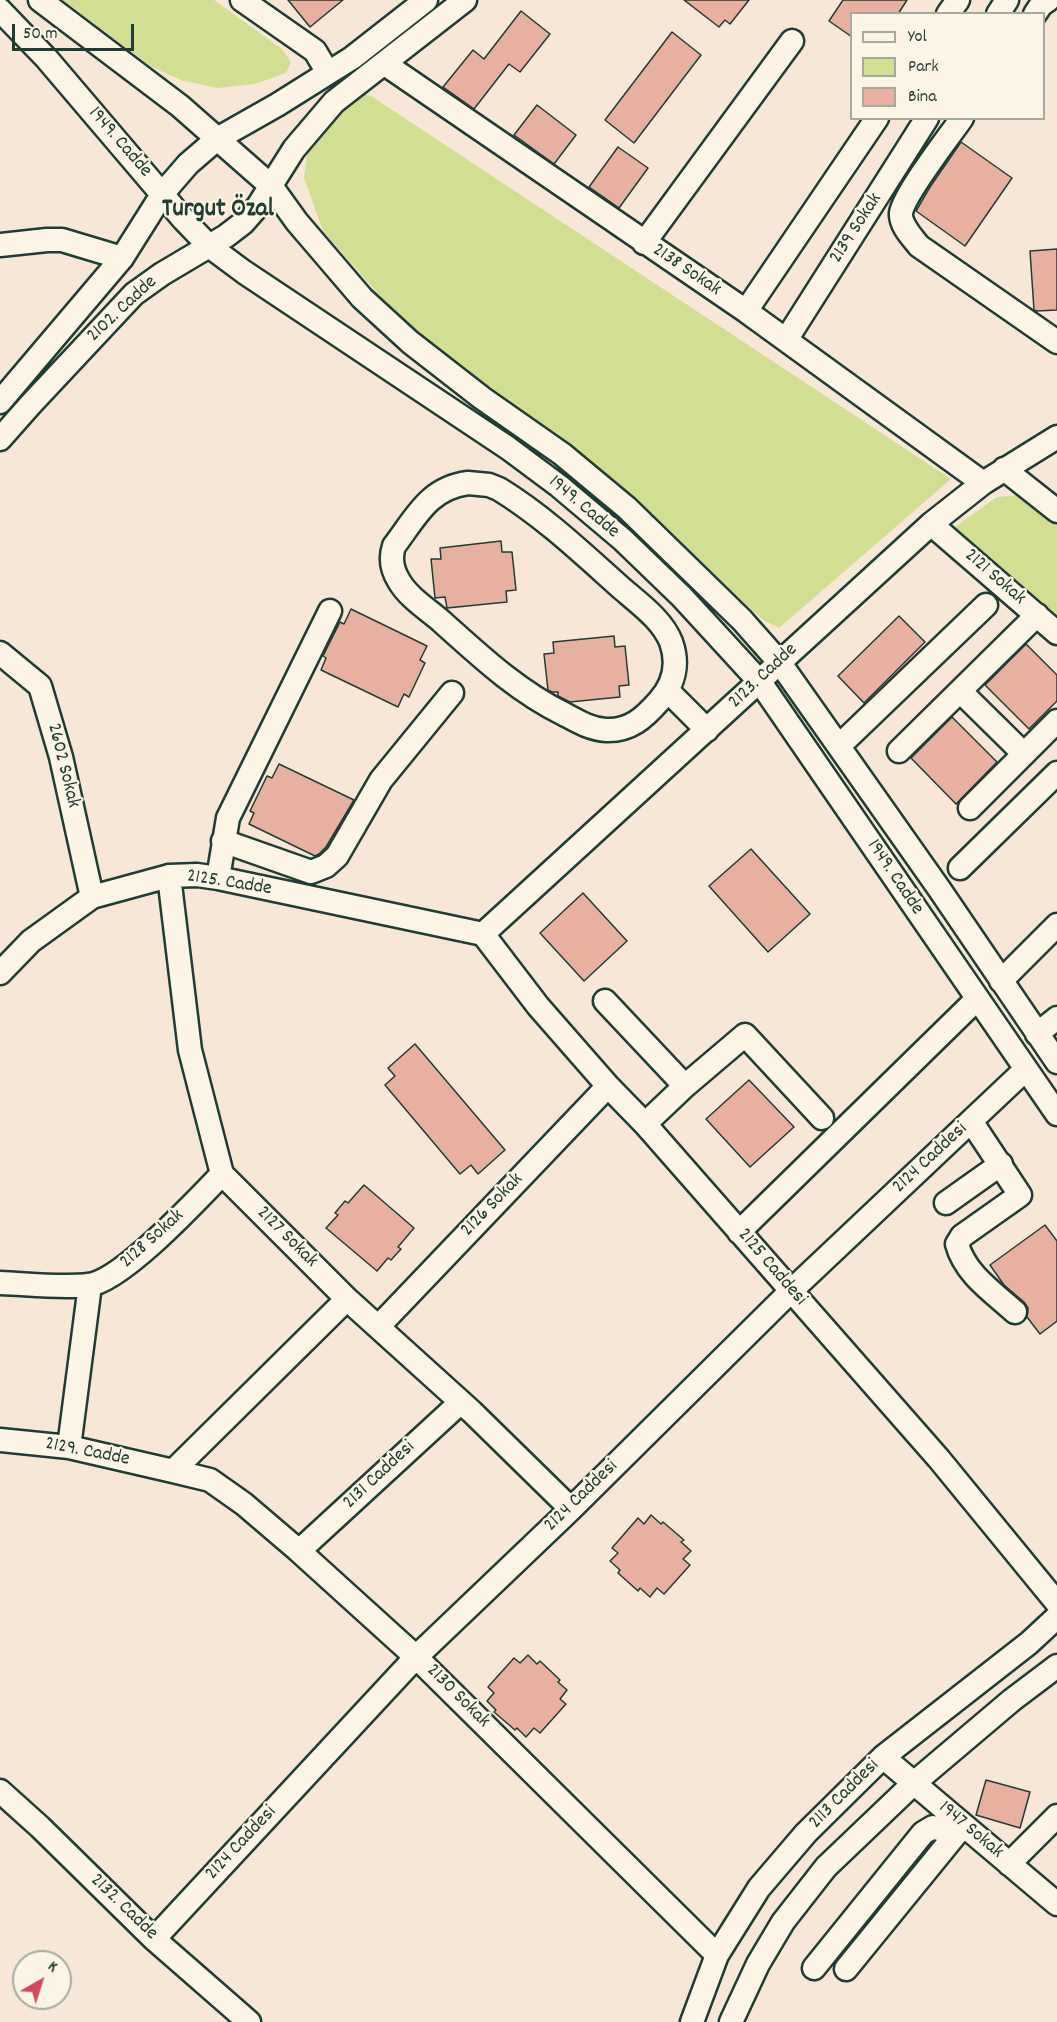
<!DOCTYPE html>
<html>
<head>
<meta charset="utf-8">
<style>
  body { margin:0 }
  #map { position:relative; width:1057px; height:2022px; overflow:hidden; background:#f8e7d7; font-family:Dekko,sans-serif }
  canvas { display:block }
  .legend { position:absolute; left:850px; top:12px; width:195px; height:108px; box-sizing:border-box; background:#fcf5e5; border:2px solid #a4ab9e; margin:0; padding:8px 10px; list-style:none; font-size:18px; color:#1f3d34 }
  .legend li { display:flex; align-items:center; gap:12px; height:30px }
  .legend b { width:30px; border:2px solid #a4ab9e }
  .north { position:absolute; left:12px; top:1950px; width:60px; height:60px; box-sizing:border-box; background:#fcf5e5; border:2px solid #a4ab9e; border-radius:50%; rotate:39deg; font-size:16px; font-weight:700; line-height:24px; text-align:center; color:#1f3d34 }
  .north::after { content:''; display:block; margin:auto; width:21px; height:27px; background:#d1495b; clip-path:polygon(50% 0,100% 100%,50% 72%,0 100%) }
  .scale { position:absolute; left:12px; top:24px; width:122px; height:27px; box-sizing:border-box; border:3px solid #1f3d34; border-top:0; padding-left:8px; font-size:18px; line-height:21px; white-space:nowrap; color:#1f3d34; -webkit-text-stroke:4px #fcf5e5; paint-order:stroke }
</style>
</head>
<body>
<div id="map">
<canvas width="1057" height="2022"></canvas>
<ul class="legend">
<li><b style="height:8px;background:#fcf5e5"></b>Yol</li>
<li><b style="height:16px;background:#d2de91"></b>Park</li>
<li><b style="height:16px;background:#e8b09e"></b>Bina</li>
</ul>
<div class="north">K</div>
<div class="scale">50 m</div>
</div>
<script>
const ctx = document.querySelector('canvas').getContext('2d');
ctx.lineJoin = 'round';
function fill(path, color) {
  ctx.fillStyle = color;
  ctx.fill(path, 'evenodd');
}
function strokePath(path, color, width, dash) {
  ctx.strokeStyle = color;
  ctx.lineWidth = width;
  ctx.lineCap = dash ? 'butt' : 'round';
  ctx.setLineDash(dash || []);
  ctx.stroke(path);
}
function label(font, color, halo, rows, align = 'center') {
  ctx.font = font + ' Dekko,sans-serif';
  ctx.lineWidth = 4.5;
  ctx.setLineDash([]);
  ctx.textBaseline = 'middle';
  ctx.strokeStyle = halo;
  ctx.fillStyle = color;
  for (const [text, x, y, turn = 0] of rows) {
    ctx.save();
    ctx.translate(x, y);
    ctx.rotate((+turn || 0) * Math.PI / 180);
    ctx.textAlign = isNaN(turn) ? turn : align;
    if (halo) ctx.strokeText(text, 0, 0);
    ctx.fillText(text, 0, 0);
    ctx.restore();
  }
}
fill(new Path2D(`
  M63,0H214L282,49L291,62L286,73L255,84L217,88L181,80L152,67Z
  M352,91L371,96L951,479L779,628L762,619L639,504L440,355L386,303L323,231L304,178L308,146Z
  M1021,495L1057,525V615L955,527L997,497Z`), '#d2de91');
const building = new Path2D(`
  M288,0H343L310,27Z
  M684,0H749L730,24L725,20L719,27Z
  M843,0H907L898,14H852V37L829,21Z
  M521,11L550,34L520,72L509,64L474,109L443,87L473,50L484,59Z
  M672,32L701,55L634,143L605,120Z
  M537,105L576,135L554,164L514,135Z
  M961,142L1012,178L965,246L916,211L930,187Z
  M618,147L648,168L619,208L589,187Z
  M1057,249V310L1037,311L1034,310L1030,251Z
  M501,541L502,552H512L516,590L506,591L507,602L447,608L445,597L435,598L431,559H441L440,548Z
  M351,609L427,646L420,660L425,663L409,697L404,694L398,707L321,670L326,658L323,656L340,622L344,624Z
  M899,616L925,642L864,703L838,676Z
  M614,636L615,647L625,646L629,685L619,686L620,697L570,702L558,696V692H552L548,690L544,654L554,653L553,642Z
  M1026,644L1057,675V701L1029,729L985,685Z
  M952,717L997,762L956,804L911,758Z
  M279,764L354,800L326,847L319,854L315,856L249,824L254,813L250,811L267,776L272,778Z
  M751,849L810,914L768,952L709,886Z
  M583,893L627,941L584,981L540,933Z
  M415,1044L505,1150L478,1174L471,1165L460,1174L385,1085L395,1076L388,1068Z
  M749,1080L794,1127L750,1167L706,1119Z
  M364,1185L414,1228L398,1247L401,1249L391,1260L388,1258L377,1271L326,1228L338,1215L335,1213L345,1201L348,1203Z
  M1045,1225L1057,1241V1321L1040,1334L1027,1317L1028,1308L1024,1302L1004,1285L990,1265Z
  M651,1515L661,1524L663,1522L684,1540L681,1542L691,1551L683,1559L690,1565L664,1594L657,1588L650,1597L640,1588L638,1591L618,1573L620,1570L610,1561L618,1553L612,1548L638,1518L644,1524Z
  M528,1655L537,1664L540,1661L560,1680L558,1682L567,1690L560,1699L566,1704L540,1733L534,1728L526,1737L517,1728L515,1730L494,1712L496,1710L487,1701L494,1693L488,1687L514,1658L520,1663Z
  M986,1780L1030,1792L1020,1828L976,1815Z`);
fill(building, '#e8b09e');
strokePath(building, '#1f3d34', 1.5);
const minor = new Path2D(`
  M40,0L180,106L271,186L297,222L362,298L410,342L482,398L562,454L627,508L742,620L780,663L940,890L1057,1062
  M242,0L315,51L328,73
  M0,10L47,59L184,220L209,246L244,272L508,448L559,486L623,540L682,597L760,682L1057,1114
  M948,14L958,0
  M998,14L1007,0
  M1035,14L1041,5L1048,0
  M385,64L746,311L983,483
  M962,118C949,137 904,194 901,213C900,225 912,237 919,246L1057,342
  M644,243L792,41
  M0,245L47,240H62L122,258
  M746,311L877,118
  M786,340L927,118
  M0,402L122,258L163,193L188,164L217,139L277,105L352,58L426,0
  M0,439L31,404L134,294L162,274L226,236L243,223L258,206L294,149L334,102L465,0
  M1004,469L1057,511
  M468,483L489,485L499,489C543,516 581,552 619,586C637,602 662,619 671,642C679,664 674,684 659,701C644,718 630,731 606,730C590,729 577,721 564,714C517,691 480,656 441,621C427,609 408,597 399,581C392,570 390,558 394,546C416,517 429,488 468,483Z
  M931,524L1057,633
  M0,653L40,686L61,757L92,897
  M668,691L707,730
  M960,691L1024,754
  M839,746L986,605
  M899,751L1037,615
  M970,808L1057,721
  M223,841L311,872L326,866L337,856L381,780L452,693
  M960,868L1057,773
  M169,876L190,1050L222,1174L347,1299L472,1412L571,1509
  M218,878L228,818L330,611
  M483,934L538,1006L608,1086L645,1124L939,1459L1057,1603
  M483,934L931,524L983,483L1057,437
  M0,973L31,941L92,897L169,876L197,875L218,878L483,934
  M1001,981L1057,925
  M605,1001L685,1086
  M1037,1034L1057,1018
  M971,1121L1020,1195L962,1236L957,1244C965,1274 993,1292 1015,1312
  M645,1124L685,1086L745,1035L822,1118
  M946,1203L1001,1164
  M739,1232L977,999
  M0,1283C28,1284 60,1288 88,1285C121,1282 197,1200 222,1174
  M378,1327L608,1086
  M0,1440L69,1447L173,1471L210,1480L244,1504L299,1551L416,1657L717,1955
  M69,1447L90,1285
  M173,1471L347,1299
  M299,1551L461,1402
  M883,1757L1057,1904
  M0,1791L40,1827L154,1939L249,2022
  M1009,1864L1057,1816
  M154,1939L416,1657L571,1509L791,1291L1025,1070
  M814,1968L923,1833L933,1827L942,1830L952,1839
  M846,1969L960,1829
  M692,2022L717,1955L759,1888L806,1833L883,1757L1029,1643L1057,1617
  M731,2022L758,1964L783,1922L826,1867L914,1783L1012,1700L1057,1666`);
strokePath(minor, '#1f3d34', 27);
strokePath(minor, '#fcf5e5', 22);
label('20px', '#1f3d34', '#fcf5e5', [
  ["1949. Cadde",119,143,49],
  ["2139 Sokak",857,229,-57],
  ["2138 Sokak",686,271,34],
  ["2102. Cadde",123,310,-43],
  ["1949. Cadde",583,508,40],
  ["2121 Sokak",994,578,41],
  ["2123. Cadde",764,677,-43],
  ["2602 Sokak",62,766,76],
  ["1949. Cadde",894,878,56],
  ["2125. Cadde",229,884,9],
  ["2124 Caddesi",931,1159,-43],
  ["2126 Sokak",493,1206,-46],
  ["2127 Sokak",286,1238,45],
  ["2128 Sokak",153,1240,-42],
  ["2125 Caddesi",771,1268,49],
  ["2129. Cadde",87,1453,11],
  ["2131 Caddesi",380,1476,-43],
  ["2124 Caddesi",582,1497,-44],
  ["2130 Sokak",457,1697,45],
  ["2113 Caddesi",845,1795,-45],
  ["1947 Sokak",970,1831,40],
  ["2124 Caddesi",242,1844,-47],
  ["2132. Cadde",123,1908,44]
]);
label('bold 26px', '#1f3d34', '#fcf5e5', [
  ["Turgut Özal",218,211]
]);
</script>
</body>
</html>
